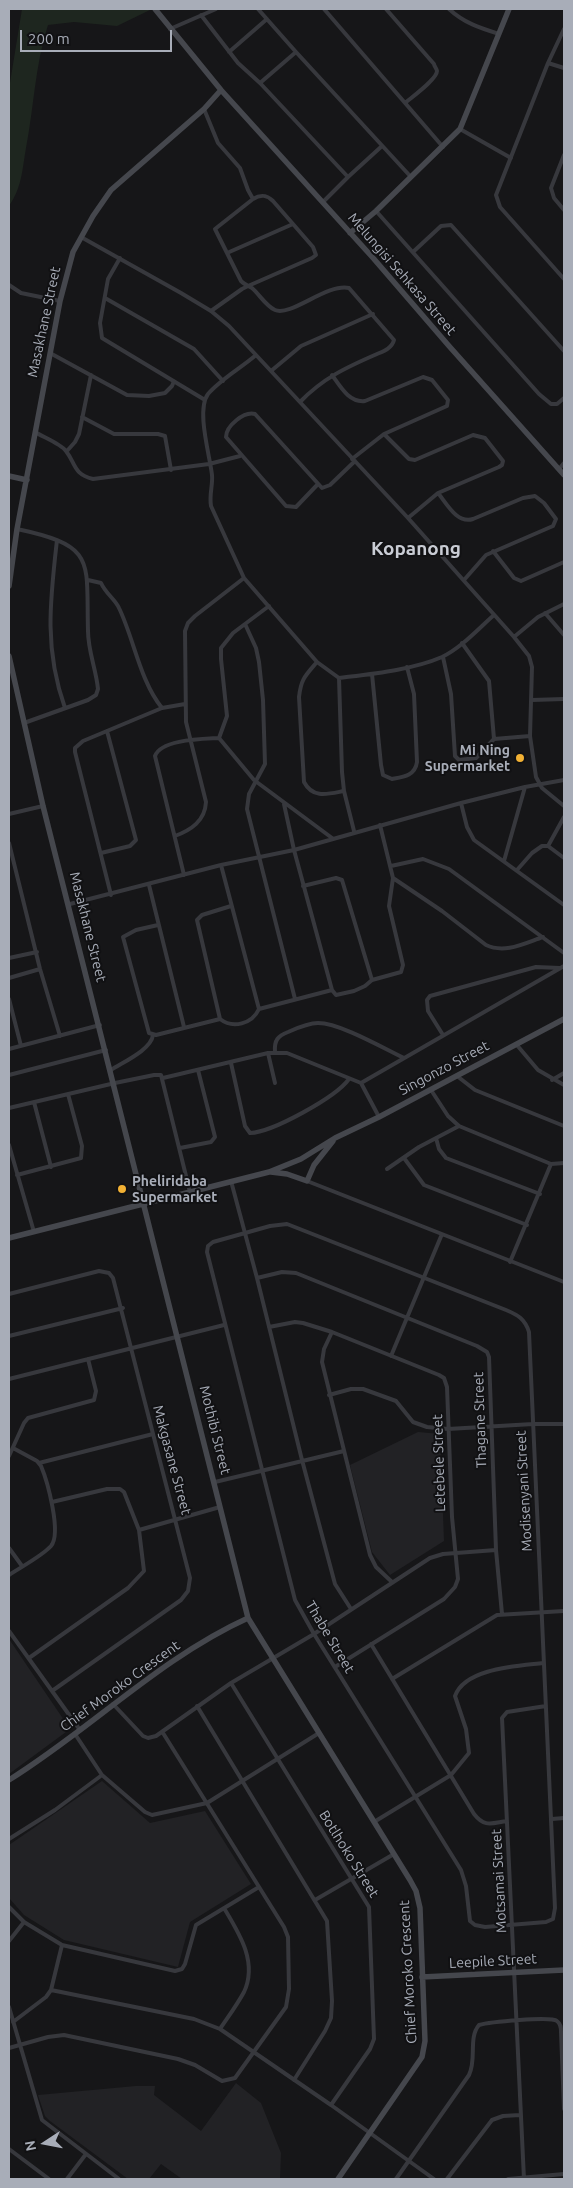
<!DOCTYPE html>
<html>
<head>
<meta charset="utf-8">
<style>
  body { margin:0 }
  #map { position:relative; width:573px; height:2188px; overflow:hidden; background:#161618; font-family:Ubuntu,sans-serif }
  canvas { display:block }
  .frame { position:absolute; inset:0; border:10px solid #a8adb8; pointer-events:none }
  .north { position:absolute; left:20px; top:2118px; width:50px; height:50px; -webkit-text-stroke:4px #111113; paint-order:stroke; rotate:259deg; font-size:14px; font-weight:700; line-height:20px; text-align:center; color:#a8adb8 }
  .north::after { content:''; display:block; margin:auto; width:18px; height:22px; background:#a8adb8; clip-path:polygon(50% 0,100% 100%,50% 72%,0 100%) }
  .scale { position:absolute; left:20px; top:30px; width:152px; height:22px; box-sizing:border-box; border:2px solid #a8adb8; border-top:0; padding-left:6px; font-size:15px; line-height:18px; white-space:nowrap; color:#a8adb8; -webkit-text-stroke:4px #111113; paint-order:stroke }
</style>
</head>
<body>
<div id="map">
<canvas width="573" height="2188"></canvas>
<div class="frame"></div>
<div class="north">N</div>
<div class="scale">200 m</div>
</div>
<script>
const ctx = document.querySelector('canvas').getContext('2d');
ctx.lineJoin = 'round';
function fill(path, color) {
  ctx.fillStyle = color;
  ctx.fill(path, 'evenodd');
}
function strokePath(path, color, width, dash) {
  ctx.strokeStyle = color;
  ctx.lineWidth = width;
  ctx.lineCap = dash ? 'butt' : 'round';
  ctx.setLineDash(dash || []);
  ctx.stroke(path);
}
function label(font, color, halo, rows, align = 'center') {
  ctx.font = font + ' Ubuntu,sans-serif';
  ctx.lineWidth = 4;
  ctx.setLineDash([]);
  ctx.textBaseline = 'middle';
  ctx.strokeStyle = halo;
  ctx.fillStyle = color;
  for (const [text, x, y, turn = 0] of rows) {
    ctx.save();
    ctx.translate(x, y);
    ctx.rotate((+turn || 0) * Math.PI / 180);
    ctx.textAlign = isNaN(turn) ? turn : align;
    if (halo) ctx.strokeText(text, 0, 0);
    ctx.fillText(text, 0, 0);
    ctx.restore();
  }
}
fill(new Path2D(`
  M418,1432L440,1434L444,1541L390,1575L372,1552L350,1465Z
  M9,1639L70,1729L9,1774Z
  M102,1781L150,1823L205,1811L251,1884L190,1922L178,1967L64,1940L24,1915L9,1898V1845Z
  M236,2083L261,2103L281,2153L280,2179H182L161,2164L149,2179H128L50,2121L45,2116L38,2095L136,2086H155L154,2095L201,2131Z`), '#222225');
fill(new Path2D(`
  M22,9H152L117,26L74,22L48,25C35,65 34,107 26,148C22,171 22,187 9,206V89Z`), '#1e261f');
strokePath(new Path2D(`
  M258,9L296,52L411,177
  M324,9L443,147
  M386,9L434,64C434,66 437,69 437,71C437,79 412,97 405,103
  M449,9C464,23 480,28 499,34
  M201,15L238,63L260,83
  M170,29L216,9
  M564,29L548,63L496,195L500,207L564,279
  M229,52L267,19
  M296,52L260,83L348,177L382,146
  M548,63L564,68
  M204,109L218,143L240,168L248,190L253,199
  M460,129L511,158
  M564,155L551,188L554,198L564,210
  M323,202L348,177
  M376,211L539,394L551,404H557L564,398
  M81,237L181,293L211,311L229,326L408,518L514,637L529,656L532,667L530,736L536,777L542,788L564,806
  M413,252L441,226L451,225L564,351
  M227,253L293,224
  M120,258L108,279L100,323L102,338L205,400
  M9,285L21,293L60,301
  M105,298L194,349L223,381
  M211,311L242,289L248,286L312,258L316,255L313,247L273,201C267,195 261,194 253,199L215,229L241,281C244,284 248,286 252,288C259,294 266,306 275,310C291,317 327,283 349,288L394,340C392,348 384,351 377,354C347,367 323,378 300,402
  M50,353L127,395L149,396L165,393L172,386L174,381
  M256,355C241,368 221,379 208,394C196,410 210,456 212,475C213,485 209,495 211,506L244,578L317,662L339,678C371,674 412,670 442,657C461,648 478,629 494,615
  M271,371L301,346L373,314
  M332,375C340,386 349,403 365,401L423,377L432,380L448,400L447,406L384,434L352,459
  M82,417L114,434H158L165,436L171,470
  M35,432C43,437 61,444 66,451C76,464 73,474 93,479L209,464L240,456
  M384,434L409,459L415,460L473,435L485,438L503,461L502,465L499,467L438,493L408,518
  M67,451L75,442L79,434L91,375
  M559,469L564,463
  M318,484L296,507L286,506L226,437C226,426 244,411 255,414L322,488L330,485L355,461
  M438,493C447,504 457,524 473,519L523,498L535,496L544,503L556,519L553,526L486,555L464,580
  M17,529C97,546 86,560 88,631C88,651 96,669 98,689L96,695L88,700L24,723
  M57,540C50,601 44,649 65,708
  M493,551L514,578L521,581L564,562
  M88,580L101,583C106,594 115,599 119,608C134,639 140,681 162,708
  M545,613L564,635
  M245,624L256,648L259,662L263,700L265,764L249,794L247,809L295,999
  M514,637L538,617L564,604
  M443,657L451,694L455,756L459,760L476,758L494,739L489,681L462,643
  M317,662C305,676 301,679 299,697L304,782C313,799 328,794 344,791
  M372,674L381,765L383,775L392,779C403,777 415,776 417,762L414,694L407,667
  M339,678L342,772L344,791L354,831
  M532,700L564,699
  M219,738L227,716L221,659V648L233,633L269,606
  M219,738L254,780L332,838
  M494,739L530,736
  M461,803L467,827L474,840L564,905
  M284,804L294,850L332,990
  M9,814L43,806
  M380,825L393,878L442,911L486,945C505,954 525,943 543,937
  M175,836C191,830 205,821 206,802L186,722L185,631L188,623L195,616L244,578
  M9,843L40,969L60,1036
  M548,846L564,817
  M101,853L130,846L136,840L107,731
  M504,861L525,787
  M221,865L259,1009
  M391,866L423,859L449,869L564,953
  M517,870L532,853L542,846H548L564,858
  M184,875L155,756C161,739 204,739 219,738
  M149,885L184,1027
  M303,886L336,878L342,880L372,980
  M111,895L75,752V748L83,741L162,708L185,704
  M70,904L221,865L294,850L461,803L525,787L564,780
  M158,925L136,930L123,937L149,1033L156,1035L220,1019C233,1029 252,1024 259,1009L332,990L336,995L354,991L365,986L372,980L401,972L403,965L389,906L393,878
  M9,958L37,952
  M9,978L40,969
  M9,999L21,1046
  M220,1019L197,920L202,915L231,906
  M443,1035L428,1011L427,1000L430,996L536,967L560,968
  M516,1044L538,1070L564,1085
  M9,1049L100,1025
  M275,1052C274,1040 278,1036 288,1032C297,1028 308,1023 318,1023C340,1023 383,1048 404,1058
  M268,1053L275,1083
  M231,1063L245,1126L250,1133C273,1132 336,1097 349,1079
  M111,1070C123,1062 151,1050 153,1035
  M9,1075L106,1050
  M457,1076L475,1090L564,1126
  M163,1078L268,1053H287L361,1083L379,1117
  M552,1080L564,1073
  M361,1083L564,966
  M431,1090L448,1116L459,1126L551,1164L564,1163
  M34,1102L51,1167
  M9,1108L115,1083L154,1075H161L190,1192
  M436,1138L439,1149L446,1158L540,1194
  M9,1145L34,1232
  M180,1148L211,1142L215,1137L198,1070
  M404,1158L424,1185L527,1225
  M387,1169L419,1147L459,1126
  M17,1175L81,1158L82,1146L68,1094
  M231,1181L257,1278L302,1460L335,1584L351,1609
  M307,1181L564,1282
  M287,1224L506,1310C518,1315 525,1319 529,1332L555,1908L553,1919L546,1922L485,1927L475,1925L470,1921L466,1886L461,1870L314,1634L295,1600L207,1252L208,1246L213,1242L270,1226Z
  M510,1262L551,1164
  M257,1278L282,1272L296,1273L477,1346L487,1352L489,1357L496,1550L502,1614
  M9,1294L99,1271L109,1273L113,1278L190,1578L188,1591L181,1600L52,1691
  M269,1327L295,1322L303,1323L332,1332L439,1375L444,1378L447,1387L452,1517L458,1579L455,1587L444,1599L335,1667
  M332,1332L324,1349L322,1362L370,1555L376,1567L392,1582
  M9,1336L123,1308
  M391,1356L442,1234
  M9,1379L224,1325
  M329,1395L351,1389H363L396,1401L413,1422L427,1427L448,1429L533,1424H564
  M9,1456L24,1423L28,1418L94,1400L96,1391L88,1359
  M39,1463L153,1434
  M215,1482L344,1451
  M139,1530L220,1507
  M9,1548L22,1566
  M9,1575C21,1567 42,1556 51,1546C62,1533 47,1480 41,1466L37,1461L13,1448
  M9,1631L80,1730
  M371,1644L474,1814C485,1828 492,1823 507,1821
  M29,1658L128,1588L144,1571L139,1530L124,1492L120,1489H107L52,1502
  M392,1679L497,1615L564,1611
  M231,1683L369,1907L374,2039L370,2049L331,2105
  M113,1704L143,1736L148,1738L156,1736L231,1683L314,1634L430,1558L443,1554L496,1550
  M197,1706L327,1921L332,2001L331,2018L325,2031L294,2080
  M75,1734L102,1775L145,1812L152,1815L207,1803L319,1733
  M552,1819L564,1818
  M374,1822L451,1775L469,1753L466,1729L455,1696C465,1668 518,1666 543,1663
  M9,1839L55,1810L102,1775
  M315,1900L394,1854
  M9,1907L24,1922L62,1945L175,1971L182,1969L185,1964L196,1925L259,1887
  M9,1941L24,1922
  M51,1990L194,2019L220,2029L331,2105L434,2179
  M9,2007L42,2120L119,2179
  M13,2022L46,1997L51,1990L62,1945
  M220,2029C228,2017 237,2005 244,1992C258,1962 239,1933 224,1908
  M9,2048L48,2037L64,2035L178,2059L195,2065L222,2081L235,2078L286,2007L289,1989L288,1937L284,1927L163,1733
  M9,2149L49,2179
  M67,2179L86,2154
  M396,2179L469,2075C477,2059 468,2038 479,2025C489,2022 551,2016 557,2021C561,2024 561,2028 561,2032L564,2109
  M447,2179L492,2120L503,2116L520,2115
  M508,2179L564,2174
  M524,2179L502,1718L507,1712L546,1706`), '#37383d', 4);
strokePath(new Path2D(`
  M155,9L221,90L374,259L449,346L564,475
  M350,233L376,211L460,129L509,9
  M9,476L27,480
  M9,586L17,529L60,301L73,252L93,216L111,190L204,109L221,90
  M9,656L43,806L248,1618L410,1880L416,1891L420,1908L425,2041L422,2057L338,2179
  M271,1172L287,1174L307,1181L314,1165L333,1141
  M9,1238L269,1172L301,1159L335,1138L379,1117L564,1019
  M9,1780C91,1729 160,1658 248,1618
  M422,1977L564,1970`), '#45474d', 5.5);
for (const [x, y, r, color] of [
  [520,758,5,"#f2b134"],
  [122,1189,5,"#f2b134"]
]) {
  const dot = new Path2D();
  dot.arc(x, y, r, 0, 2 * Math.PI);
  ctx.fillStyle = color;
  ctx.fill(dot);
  strokePath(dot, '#111113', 2);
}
label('14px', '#a8adb8', '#111113', [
  ["Melungisi Sehkasa Street",402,274,49],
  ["Masakhane Street",44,322,-78],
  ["Masakhane Street",88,927,76],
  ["Singonzo Street",444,1068,-28],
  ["Thagane Street",480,1420,-92],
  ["Mothibi Street",215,1430,76],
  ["Makgasane Street",172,1460,75],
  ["Letebele Street",439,1463,-92],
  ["Modisenyani Street",524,1491,-93],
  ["Thabe Street",330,1637,59],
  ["Chief Moroko Crescent",120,1686,-36],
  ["Botlhoko Street",349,1854,58],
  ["Motsamai Street",499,1881,-93],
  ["Leepile Street",493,1961,-3],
  ["Chief Moroko Crescent",408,1972,-93]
]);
label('bold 14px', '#a8adb8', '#111113', [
  ["Mi Ning",510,750],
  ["Supermarket",510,766],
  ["Pheliridaba",132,1181,"left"],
  ["Supermarket",132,1197,"left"]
], 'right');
label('bold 19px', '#c9ccd4', '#111113', [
  ["Kopanong",416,549]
]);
</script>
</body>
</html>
